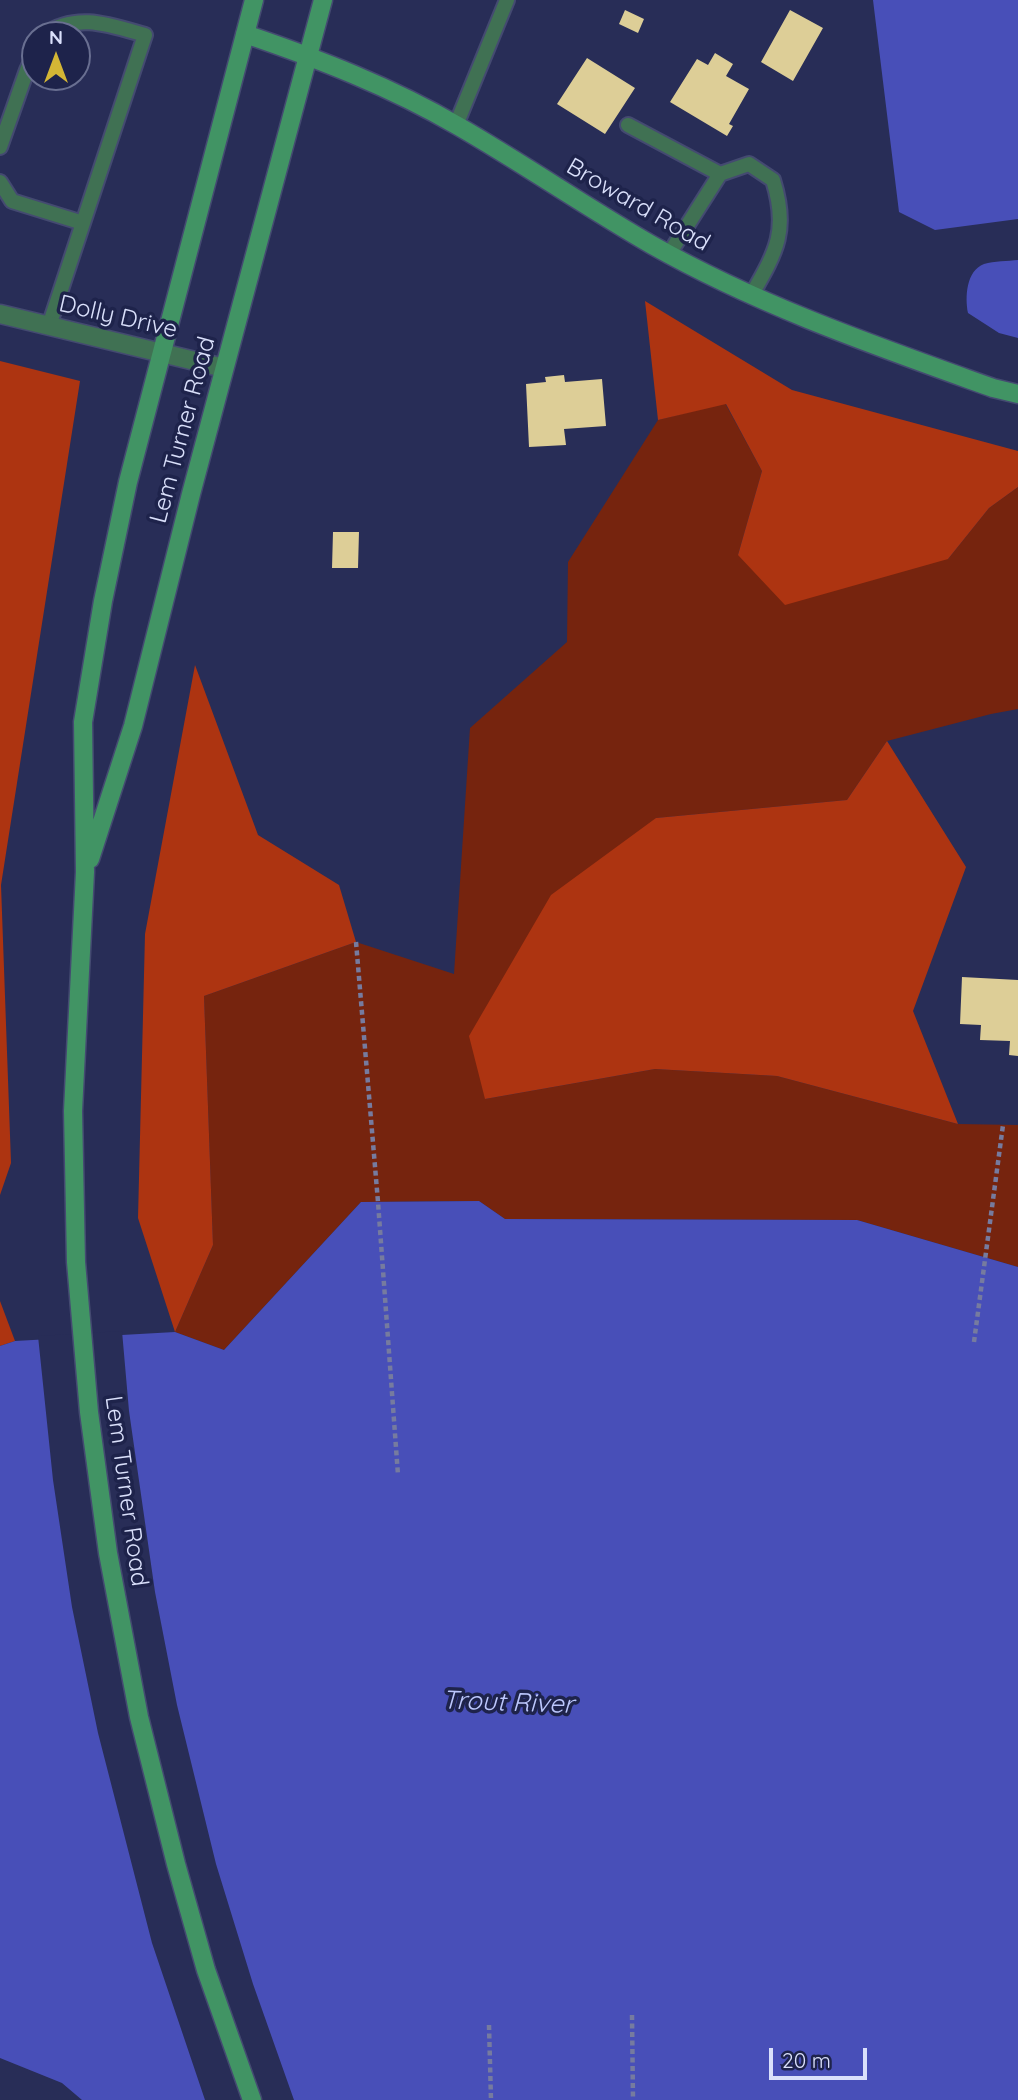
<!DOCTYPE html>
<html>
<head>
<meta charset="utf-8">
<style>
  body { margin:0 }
  #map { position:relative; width:1018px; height:2100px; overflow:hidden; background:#282d57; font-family:Quicksand,sans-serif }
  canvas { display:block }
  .north { position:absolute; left:21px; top:21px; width:70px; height:70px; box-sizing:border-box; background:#1e234b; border:2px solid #696f91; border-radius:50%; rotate:0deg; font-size:19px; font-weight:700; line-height:28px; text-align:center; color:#dae0fb }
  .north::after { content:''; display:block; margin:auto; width:24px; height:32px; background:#d4b635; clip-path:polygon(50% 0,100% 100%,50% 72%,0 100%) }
  .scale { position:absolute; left:769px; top:2048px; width:98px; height:32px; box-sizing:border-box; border:4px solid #dae0fb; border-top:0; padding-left:9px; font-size:21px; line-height:24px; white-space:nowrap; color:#dae0fb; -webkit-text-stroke:5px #1e234b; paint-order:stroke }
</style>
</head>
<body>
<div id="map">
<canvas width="1018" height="2100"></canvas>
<div class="north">N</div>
<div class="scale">20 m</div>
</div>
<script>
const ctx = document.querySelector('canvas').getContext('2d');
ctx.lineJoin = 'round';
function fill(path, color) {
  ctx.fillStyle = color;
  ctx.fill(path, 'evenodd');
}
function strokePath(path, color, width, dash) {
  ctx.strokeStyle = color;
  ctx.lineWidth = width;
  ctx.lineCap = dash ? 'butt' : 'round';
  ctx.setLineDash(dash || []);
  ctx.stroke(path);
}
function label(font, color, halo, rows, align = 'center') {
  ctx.font = font + ' Quicksand,sans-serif';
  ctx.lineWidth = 7;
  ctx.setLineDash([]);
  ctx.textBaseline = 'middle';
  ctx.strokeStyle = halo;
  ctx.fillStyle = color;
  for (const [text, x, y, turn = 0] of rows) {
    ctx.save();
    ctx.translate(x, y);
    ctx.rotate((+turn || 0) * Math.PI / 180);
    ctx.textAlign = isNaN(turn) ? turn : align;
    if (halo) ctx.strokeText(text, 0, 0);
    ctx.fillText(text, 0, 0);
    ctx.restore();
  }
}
fill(new Path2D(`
  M725,403L762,471L738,555L948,559L989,508L1018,487V709L991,714L887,741L847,800L656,818L485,1099L655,1069L777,1076L958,1124L1018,1125V1267L857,1220L505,1219L479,1201L361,1202L224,1350L175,1332L213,1245L204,996L356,942L454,974L470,728L567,642L568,562L658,420Z`), '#76240e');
fill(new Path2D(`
  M645,301L792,390L1018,451V487L989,508L948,559L785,605L738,555L762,471L726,404L658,420Z
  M0,361L80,381L1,885L11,1163L0,1195Z
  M195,665L258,835L339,885L356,942L204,996L213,1245L175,1332L138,1218L145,934Z
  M887,741L966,867L913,1011L958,1124L777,1076L655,1069L485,1099L469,1036L551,895L656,818L847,800Z
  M0,1301L15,1341L0,1346Z`), '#ad3411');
fill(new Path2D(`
  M873,0H1018V219L935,230L899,212Z
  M1018,260V338L999,333L968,313C965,297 966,271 984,264C994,261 1008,261 1018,260Z
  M479,1201L505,1219L857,1220L1018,1267V2100H82L62,2083L0,2058V1346L15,1341L175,1332L224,1350L361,1202Z`), '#484fb8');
fill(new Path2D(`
  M122,1331L129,1411L155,1592L177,1705L216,1864L253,1984L294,2100H205L152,1943L98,1733L72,1607L53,1480L38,1336Z`), '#282d57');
fill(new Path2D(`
  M625,10L644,19L638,33L619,24Z
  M790,10L823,28L793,81L761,62Z
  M715,53L733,64L726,76L749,89L729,124L733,126L727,136L670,102L697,59L708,65Z
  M587,58L635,88L605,134L557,104Z
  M564,375L565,382L602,379L606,426L564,429L566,445L529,447L526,384L546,382L545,377Z
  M333,532H359L358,568H332Z
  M962,977L1018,980V1056L1009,1055L1010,1041L980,1040L981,1025L960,1024Z`), '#ddce97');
const lane = new Path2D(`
  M44,35C76,12 110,25 145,35L49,326
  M456,125L507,0
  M628,125L720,174L669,254
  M0,147L27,70L35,53
  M720,174L749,164L773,180C789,231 776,252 751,296
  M0,182L12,201L83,223`);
const street = new Path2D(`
  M0,314L224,368`);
const secondary = new Path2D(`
  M245,34C319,59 391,87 458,126C524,164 586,207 652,245C760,306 876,346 993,388L1018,394
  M90,859L133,726L191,494L323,0
  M252,2100L206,1970L176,1864L139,1717L108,1553L89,1412L76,1262L73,1111L85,872L83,722L103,601L128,482L254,0`);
strokePath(lane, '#444a71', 18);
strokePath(street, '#444a71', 21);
strokePath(secondary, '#444a71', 21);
strokePath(new Path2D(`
  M356,942L378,1202L398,1475
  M974,1342L1003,1125
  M632,2015L633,2100
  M489,2025L491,2100`), '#767b9f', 4.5, [5, 3.5]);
strokePath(lane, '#407153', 14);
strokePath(street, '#407153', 18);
strokePath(secondary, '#419464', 18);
label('24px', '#dae0fb', '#1e234b', [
  ["Broward Road",638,205,30],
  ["Dolly Drive",118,317,13],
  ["Lem Turner Road",183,430,-75],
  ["Lem Turner Road",126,1491,82]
]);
label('italic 26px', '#bcc7fd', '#1e234b', [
  ["Trout River",508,1703,2]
]);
</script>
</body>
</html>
